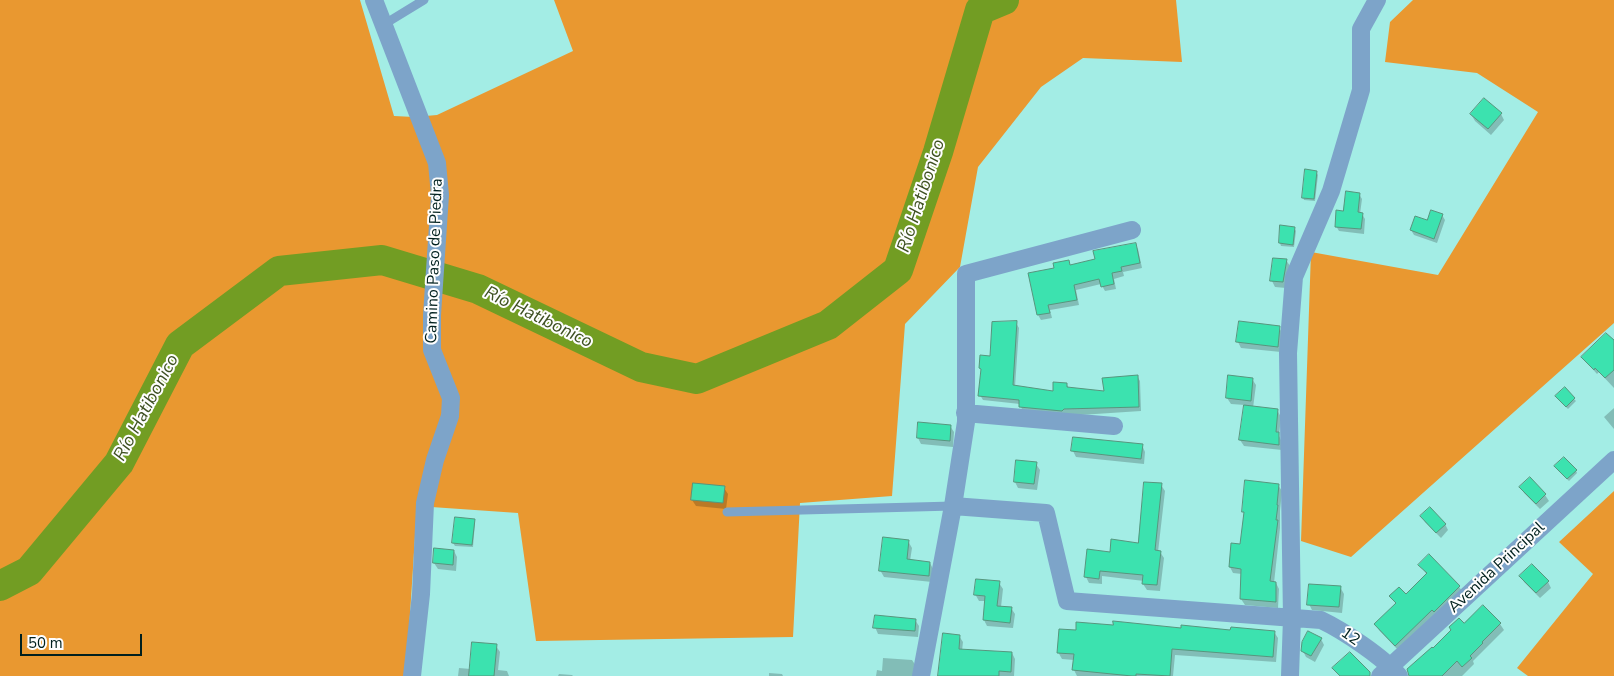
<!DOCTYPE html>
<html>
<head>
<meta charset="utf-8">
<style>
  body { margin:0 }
  #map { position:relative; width:1614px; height:676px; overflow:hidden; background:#a3ede5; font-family:"Nunito Sans",sans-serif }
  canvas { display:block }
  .scale { position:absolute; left:20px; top:634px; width:122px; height:22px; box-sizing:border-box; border:2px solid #01201e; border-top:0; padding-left:6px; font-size:15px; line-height:18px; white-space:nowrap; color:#01201e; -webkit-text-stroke:4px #fefefe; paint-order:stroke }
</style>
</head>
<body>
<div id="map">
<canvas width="1614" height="676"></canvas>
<div class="scale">50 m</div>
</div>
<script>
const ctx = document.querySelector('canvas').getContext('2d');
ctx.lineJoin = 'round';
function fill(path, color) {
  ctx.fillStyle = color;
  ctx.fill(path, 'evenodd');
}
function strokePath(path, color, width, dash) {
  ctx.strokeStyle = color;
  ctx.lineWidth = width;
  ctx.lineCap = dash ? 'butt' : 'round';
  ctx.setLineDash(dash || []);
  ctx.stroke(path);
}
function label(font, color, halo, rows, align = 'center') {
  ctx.font = font + ' "Nunito Sans",sans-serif';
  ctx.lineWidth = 4;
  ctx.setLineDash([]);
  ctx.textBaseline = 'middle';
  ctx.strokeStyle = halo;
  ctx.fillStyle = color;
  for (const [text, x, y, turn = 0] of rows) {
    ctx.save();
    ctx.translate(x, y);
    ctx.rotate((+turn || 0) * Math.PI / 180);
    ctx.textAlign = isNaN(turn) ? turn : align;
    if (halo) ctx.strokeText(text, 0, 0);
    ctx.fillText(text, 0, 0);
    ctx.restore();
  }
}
fill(new Path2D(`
  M0,0H360L394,116L414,117L437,115L573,51L554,0H1176L1182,62L1083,58L1041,87L978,167L960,267L905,324L892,496L800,503L793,637L536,641L518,513L417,506L406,676H0Z
  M1413,0H1614V323L1351,557L1301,541L1311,252L1438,275L1538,112L1477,73L1385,62L1390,22Z
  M1614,491V676H1528L1517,668L1593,574L1559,542Z`), '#e99830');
fill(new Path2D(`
  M1471,114H1501L1504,120L1491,135L1475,121Z
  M1316,172L1318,175L1315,201L1304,200L1303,197Z
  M1359,194L1362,199L1360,214H1362L1365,219L1364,234L1339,231L1336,226Z
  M1442,215L1445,220L1437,243L1414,235L1411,230Z
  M1294,228L1296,231L1294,247L1281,246L1280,243Z
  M1135,244L1138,249L1142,268L1123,272L1124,276L1114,279L1116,289L1105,291L1101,284L1076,290L1079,305L1050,310L1052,318L1041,320L1038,315L1029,274L1056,269L1068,262L1071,266L1096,260Z
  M1286,260L1290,266L1286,288L1275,287L1272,281Z
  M1016,323L1019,328L1015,387L1054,392L1067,385L1069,388L1105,392L1137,376L1140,381L1141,411L1065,416L1023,412L1020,404L983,400L980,395L982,371L980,368L992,358Z
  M1279,327L1282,333L1281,352L1241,348L1238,342Z
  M1614,352V388L1599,372L1597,374L1582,357Z
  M1252,379L1256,385L1253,408L1277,410L1281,417L1279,436L1281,440L1282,450L1244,446L1240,440L1245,405L1231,404L1227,398Z
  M1558,399H1574L1576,401L1568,409Z
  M1614,408V429L1604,417Z
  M950,426L954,432L953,447L921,444L918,438Z
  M1142,445L1145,452L1144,464L1076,457L1073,451Z
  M1036,464L1040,470L1037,490L1018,488L1015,482Z
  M1557,469L1576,471L1577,473L1569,481Z
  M1161,485L1165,491L1158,552H1160L1164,558L1160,591L1147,590L1143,584L1144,581L1102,576V584L1089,583L1086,577L1111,553L1139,544Z
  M1278,485L1282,491L1280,511V528L1274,583H1276L1279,589L1278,608L1245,605L1241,599L1242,574L1233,573L1230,567L1241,545L1245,515L1243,511Z
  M1521,487L1545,495L1549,501L1540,509L1524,493Z
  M724,488L728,494L726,509L696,506L692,500Z
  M1422,516L1445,524L1448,530L1441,538L1425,522Z
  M474,520L475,523L473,547L455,546L453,543Z
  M908,541L912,548L910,561L930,563L933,569L932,582L884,577L880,570Z
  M454,551L457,557L456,571L438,569L434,563Z
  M1429,556L1459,587L1463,592L1399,651L1379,630L1376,624L1396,604L1391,596L1406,595L1427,575L1420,565Z
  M1521,576L1548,582L1551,588L1540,598L1524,582Z
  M999,583L1003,589L1001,607L1011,608L1015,614L1013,628L987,626L984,620L986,601H979L975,594Z
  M1340,587L1344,594L1342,613L1312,610L1309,604Z
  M1483,607L1500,624L1504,630L1473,661L1474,664L1462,676H1412L1433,649L1464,625Z
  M915,620L919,626L918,637L878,634L875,627Z
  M1182,629L1274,632L1278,638L1276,662L1175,655L1173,676H1077L1074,670V660L1062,659L1058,652Z
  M959,636L963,642L962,651L1012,653L1015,659L1014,676H939Z
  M1321,639L1324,645L1315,662L1306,657L1303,651Z
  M496,646L500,652L498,670L507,671L509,676H458L459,668L471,669Z
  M883,658L912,660L916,666L915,676H876L877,670L882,671Z
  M769,673L782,674L783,676H769Z
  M559,674L572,675L573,676H558Z`), '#0003');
strokePath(new Path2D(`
  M0,586L29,571L119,463L180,345L279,271L382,260L478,289L641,367L697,379L828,325L898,270L938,152L980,10L1004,0`), '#729d23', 30);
const building = new Path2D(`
  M1484,98L1502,113L1488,129L1470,114Z
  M1305,169L1317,171L1314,199L1302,198Z
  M1346,191L1360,193L1358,212L1363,213L1361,229L1335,227L1336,210L1343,211Z
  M1431,210L1443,214L1434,239L1410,230L1415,216L1427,220Z
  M1280,225L1295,227L1293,245L1279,243Z
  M1136,243L1140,263L1121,267L1122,271L1112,273L1114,284L1101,287L1099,279L1074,285L1077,300L1048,305L1050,313L1037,315L1028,273L1054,268L1053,263L1069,260L1070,265L1095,259L1093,251Z
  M1273,258L1287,259L1283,282L1270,281Z
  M1017,321L1013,385L1053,391V382L1067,383V387L1104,391L1102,378L1138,375L1139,407L1064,409L1062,411L1019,407V400L978,396L981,369L979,368L980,355L990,356L992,322Z
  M1239,321L1280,326L1278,347L1236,342Z
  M1606,333L1614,340V370L1605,378L1595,368L1594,370L1581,357Z
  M1228,375L1253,378L1251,401L1226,398Z
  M1565,387L1575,398L1566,407L1555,396Z
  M1244,405L1278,409L1276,432H1279V445L1239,440Z
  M918,422L951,425L950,441L917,438Z
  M1073,437L1143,444L1141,459L1071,451Z
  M1564,457L1577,470L1567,479L1554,466Z
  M1016,460L1037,462L1034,484L1014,482Z
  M1530,477L1546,494L1536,504L1519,487Z
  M1245,480L1279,484L1277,505H1278L1276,520H1278L1270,581L1276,582V602L1240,599L1241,569L1229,567L1231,543L1240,544L1244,512H1242Z
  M1144,482L1162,483L1155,550L1161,551L1157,585L1142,584L1143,575L1100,571L1099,579L1084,577L1087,549L1110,552L1111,539L1138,543Z
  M693,483L725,486L723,503L691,500Z
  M1430,507L1446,524L1436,533L1420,516Z
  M455,517L475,519L472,545L452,543Z
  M883,537L909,540L907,559L930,562L929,576L879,571Z
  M434,548L454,550L453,565L433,563Z
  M1429,554L1460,586L1434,612L1432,610L1395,646L1374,624L1396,603L1389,596L1399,587L1406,594L1427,573L1418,565Z
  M1532,564L1549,581L1536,593L1519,576Z
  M976,579L1000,581L997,606L1012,607L1010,623L983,620L985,596L974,595Z
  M1309,584L1341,586L1339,607L1307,605Z
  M1483,605L1501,623L1482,642L1483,643L1470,656L1472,658L1462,667L1457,661L1442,676H1409L1407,669L1432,647L1433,648L1451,630L1449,627L1459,618L1464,623Z
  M875,615L916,619L915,631L873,628Z
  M1113,621L1181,628V625L1230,630L1231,627L1275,631L1273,657L1172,649L1170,676L1136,674V676H1132L1072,670L1074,654L1057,653L1059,629L1076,630V622L1113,625Z
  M1308,631L1322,638L1311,656L1301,651L1302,642Z
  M943,633L960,635L959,649L1012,652L1011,672L999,671V676H938Z
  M472,642L497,644L494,676H469Z
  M1350,652L1370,672V676H1340L1332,668Z`);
fill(building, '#3ce2af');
strokePath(building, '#57957d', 1);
strokePath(new Path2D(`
  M383,25L424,0
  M727,512L953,506`), '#7da4c9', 9);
strokePath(new Path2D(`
  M374,0L437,163L440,195L432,315V350L451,398L450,416L435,460L425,503L421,594L412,676
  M965,413L1114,426
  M953,506L1046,513L1067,601L1321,620C1344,631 1383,657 1399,676
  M921,676L953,506L966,422V274L1132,230
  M1290,676L1292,618L1288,353L1294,277L1331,191L1361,90V29L1377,0
  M1380,676L1614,460`), '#7da4c9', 18);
label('16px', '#01201e', '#fefefe', [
  ["Camino Paso de Piedra",435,261,-88],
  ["Avenida Principal",1497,568,-43],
  ["12",1350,637,35]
]);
label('italic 18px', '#3f5123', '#fefefe', [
  ["Río Hatibonico",922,196,-72],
  ["Río Hatibonico",538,318,26],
  ["Río Hatibonico",147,408,-62]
]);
</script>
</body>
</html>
